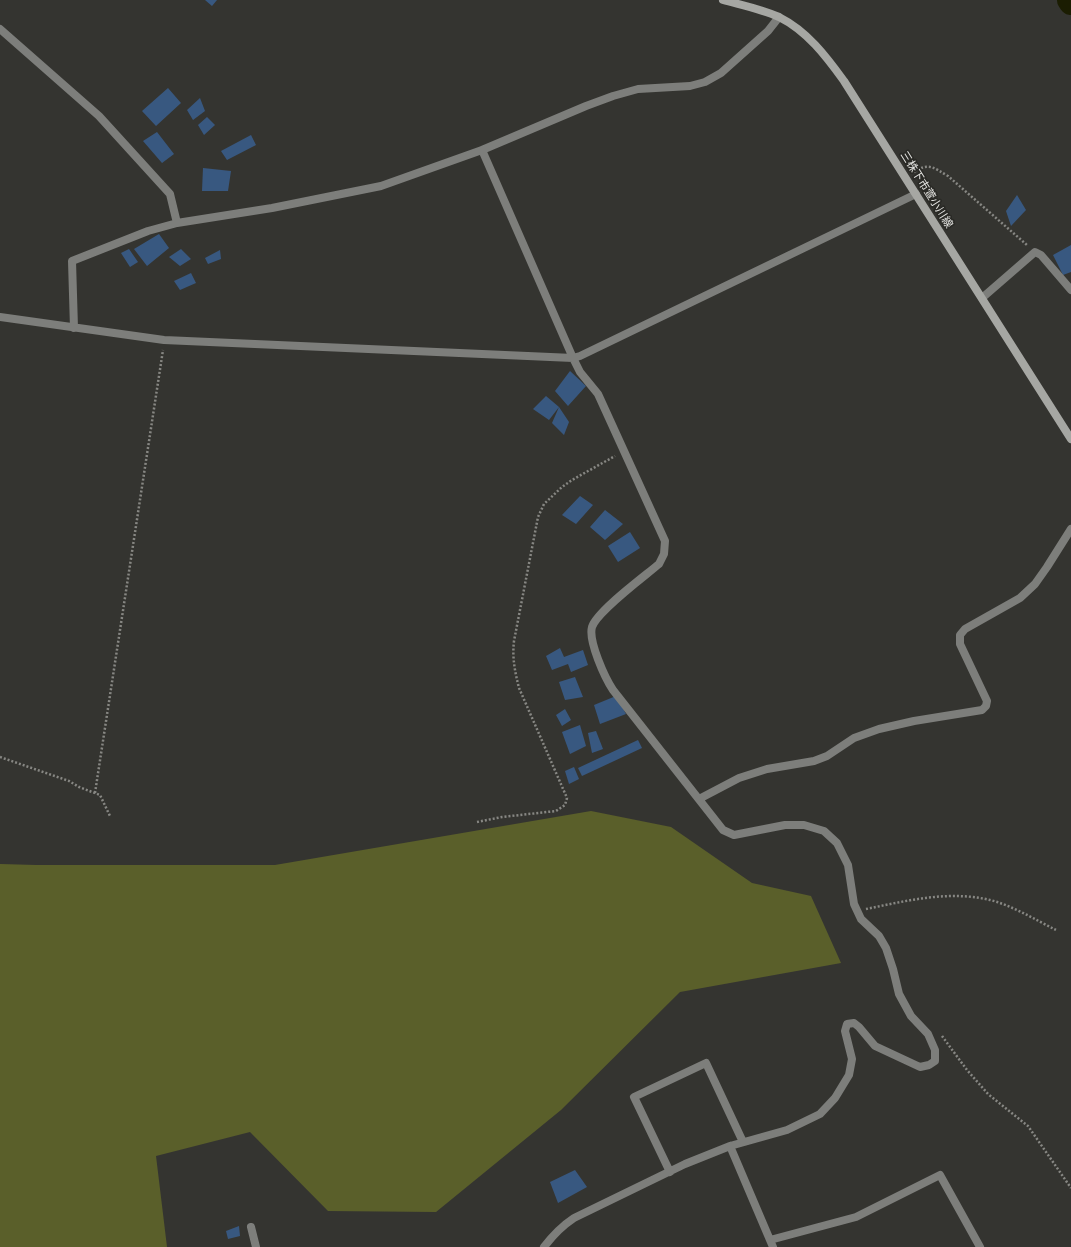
<!DOCTYPE html>
<html>
<head>
<meta charset="utf-8">
<style>
  body { margin:0 }
  canvas { display:block; background:#343430 }
</style>
</head>
<body>
<canvas width="1071" height="1247"></canvas>
<script>
const ctx = document.querySelector('canvas').getContext('2d');
ctx.lineJoin = 'round';
function fill(path, color) {
  ctx.fillStyle = color;
  ctx.fill(path, 'evenodd');
}
function strokePath(path, color, width, dash) {
  ctx.strokeStyle = color;
  ctx.lineWidth = width;
  ctx.lineCap = dash ? 'butt' : 'round';
  ctx.setLineDash(dash || []);
  ctx.stroke(path);
}
function label(font, color, halo, rows, align = 'center') {
  ctx.font = font + ' "Roboto Condensed","Noto Sans JP",sans-serif';
  ctx.lineWidth = 3.5;
  ctx.setLineDash([]);
  ctx.textBaseline = 'middle';
  ctx.strokeStyle = halo;
  ctx.fillStyle = color;
  for (const [text, x, y, turn = 0] of rows) {
    ctx.save();
    ctx.translate(x, y);
    ctx.rotate((+turn || 0) * Math.PI / 180);
    ctx.textAlign = isNaN(turn) ? turn : align;
    if (halo) ctx.strokeText(text, 0, 0);
    ctx.fillText(text, 0, 0);
    ctx.restore();
  }
}
fill(new Path2D(`
  M591,811L671,827L752,883L811,896L841,963L680,992L561,1110L436,1212L328,1211L250,1132L156,1156L167,1247H0V864L36,865H275Z`), '#5a5f2a');
strokePath(new Path2D(`
  M1069,0L1071,3`), '#1b1d02', 24);
fill(new Path2D(`
  M205,0H217L212,6Z
  M168,88L181,103L156,126L142,111Z
  M200,98L205,111L193,120L187,110Z
  M207,117L215,125L204,135L198,125Z
  M157,132L174,154L162,163L143,141Z
  M251,135L256,145L227,160L221,151Z
  M203,168L231,171L228,191H202Z
  M1017,195L1026,210L1011,226L1006,211Z
  M159,234L169,248L147,266L134,249Z
  M1071,245V272L1063,275L1053,255Z
  M129,249L138,262L130,267L121,253Z
  M181,249L191,259L180,266L169,257Z
  M220,250L221,259L208,264L205,258Z
  M191,273L196,283L180,290L174,281Z
  M570,371L586,386L568,406L555,391Z
  M546,396L559,407L549,420L533,409Z
  M559,407L569,422L564,435L552,423Z
  M580,496L593,505L576,524L562,515Z
  M605,510L623,524L605,540L590,527Z
  M630,532L640,548L618,562L608,546Z
  M560,648L564,657L583,650L588,665L571,672L568,664L552,670L546,656Z
  M575,677L583,697L565,700L559,682Z
  M616,696L626,714L600,724L594,705Z
  M565,709L571,720L562,726L556,715Z
  M580,725L586,746L570,754L562,732Z
  M596,731L603,749L592,753L588,733Z
  M638,740L642,748L582,776L578,768Z
  M574,767L579,779L569,784L565,771Z
  M575,1170L587,1187L558,1203L550,1182Z
  M239,1226L240,1236L228,1239L226,1231Z`), '#385880');
strokePath(new Path2D(`
  M914,172C929,162 934,168 948,176L1027,245
  M0,757L69,781L79,787L100,795L110,816
  M95,793L163,350
  M477,822L502,817L556,811L565,805L567,798L519,688C515,672 512,658 514,641L538,517L544,504L562,487L572,480L615,456
  M866,909C906,901 948,890 990,900C1011,905 1036,920 1056,930
  M942,1036L967,1070L988,1094L1028,1126L1071,1188`), '#878783', 2.5, [2, 2]);
strokePath(new Path2D(`
  M0,29L99,116L170,194L177,223
  M482,150L573,358L580,372L598,394L665,541L664,554L659,564C645,576 597,611 592,627C588,641 605,678 613,690L723,830L734,835L785,825H804L824,831L837,843L848,865L854,904L861,919L879,936L886,948L893,969L899,994L911,1016L928,1034L935,1050V1061L929,1065L920,1067L875,1046L859,1027L854,1023L847,1024L845,1031L852,1059L849,1075L835,1098L820,1114L787,1130L730,1146L685,1164L574,1218C562,1226 553,1235 544,1247
  M982,298L1035,252L1041,255L1071,290
  M0,317L164,340L573,358L580,356L916,194
  M74,328L72,261L148,231L177,223L272,208L381,186L482,150L586,106L613,96L638,89L690,86L705,82L721,73L768,31L779,17
  M699,799L739,778L767,769L814,761L827,756L854,738L879,729L914,721L982,710L986,706L987,701L960,644V635L965,629L1020,598L1035,584L1047,567L1071,529
  M730,1146L773,1247
  M670,1172L634,1097L706,1063L743,1142
  M251,1227L256,1247
  M770,1240L856,1217L940,1175L980,1247`), '#7d7e7b', 8);
strokePath(new Path2D(`
  M723,0C741,5 761,9 779,17C807,31 826,56 844,81L1071,439`), '#a6a7a3', 8);
label('11px', '#e7e7e4', '#2a2a26', [
  ["三株下市萱小川線",926,190,58]
]);
</script>
</body>
</html>
